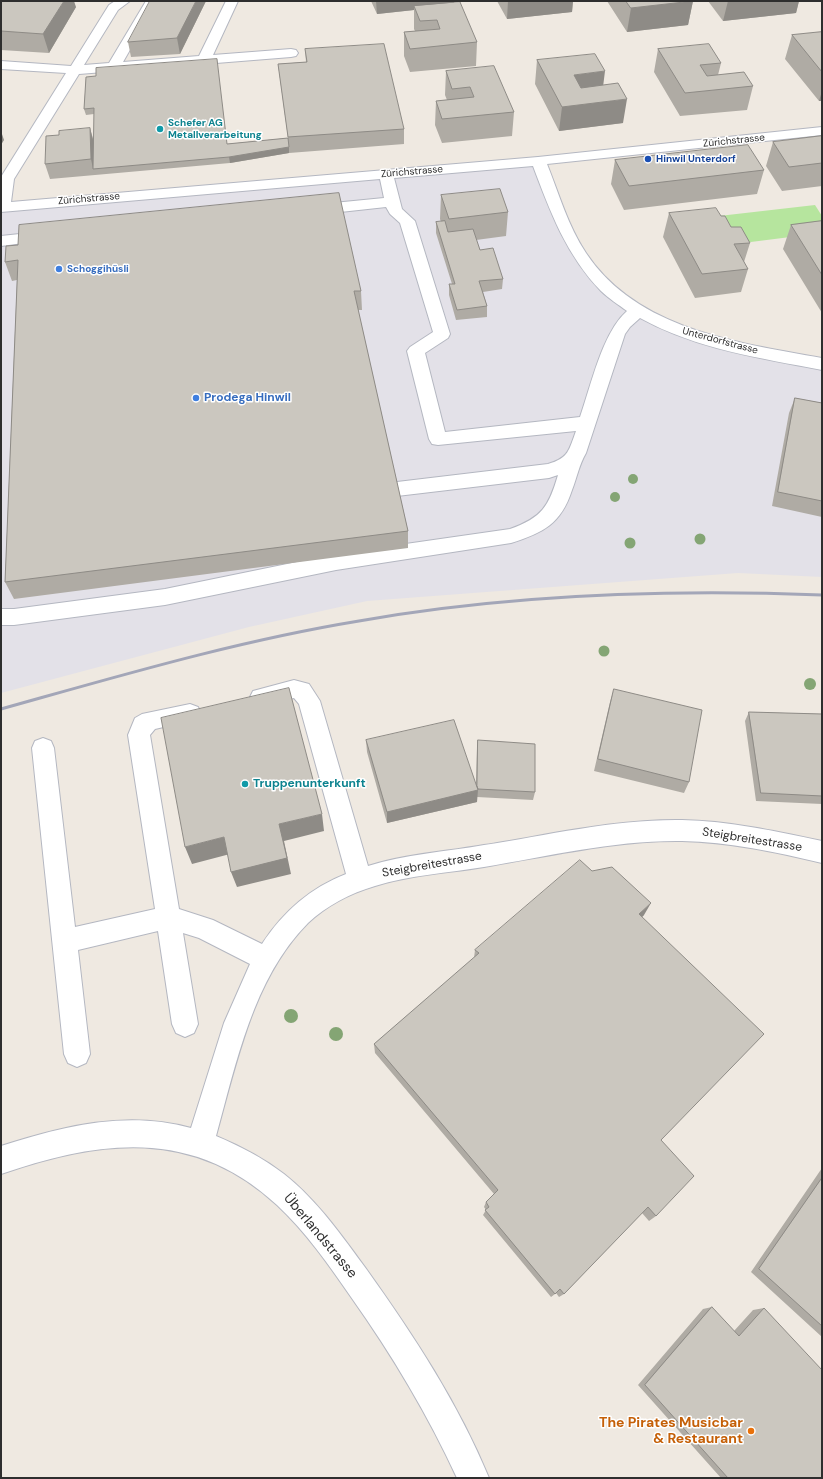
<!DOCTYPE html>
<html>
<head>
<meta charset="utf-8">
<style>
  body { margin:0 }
  #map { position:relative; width:823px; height:1479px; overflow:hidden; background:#efe9e1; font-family:"DM Sans",sans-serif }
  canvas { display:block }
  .frame { position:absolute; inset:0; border:2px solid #2e2e2e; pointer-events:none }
</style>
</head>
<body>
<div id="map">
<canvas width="823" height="1479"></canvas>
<div class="frame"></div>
</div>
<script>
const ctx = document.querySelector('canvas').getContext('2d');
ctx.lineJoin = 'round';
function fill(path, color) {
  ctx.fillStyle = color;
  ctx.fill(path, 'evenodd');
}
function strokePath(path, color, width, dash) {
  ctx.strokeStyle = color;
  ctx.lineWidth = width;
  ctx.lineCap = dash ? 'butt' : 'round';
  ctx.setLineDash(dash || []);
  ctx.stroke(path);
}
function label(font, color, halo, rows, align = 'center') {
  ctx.font = font + ' "DM Sans",sans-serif';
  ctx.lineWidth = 3;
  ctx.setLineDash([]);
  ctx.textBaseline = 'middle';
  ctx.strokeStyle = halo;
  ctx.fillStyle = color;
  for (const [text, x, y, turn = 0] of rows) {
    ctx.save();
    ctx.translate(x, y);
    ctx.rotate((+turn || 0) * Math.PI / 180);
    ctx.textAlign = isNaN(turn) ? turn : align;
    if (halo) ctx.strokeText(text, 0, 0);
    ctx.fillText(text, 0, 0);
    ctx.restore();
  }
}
fill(new Path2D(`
  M538,161L580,256L658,322L822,364V577L738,573L367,601L249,627L1,693V207Z`), '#e3e1e8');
fill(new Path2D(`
  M815,205L822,216V233L735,244L719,216Z`), '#b6e59e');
const minor = new Path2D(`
  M115,1H130L118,10L84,65L109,63L146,1H158L123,62L199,56L226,1H238L213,55L291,49L296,50L298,53L296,56L291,57L79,74L14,179L11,202L538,157L822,127V135L547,164C559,194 568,226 586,253C637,330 739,343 822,358V370C760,358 696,349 640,318L630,327L625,334L586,453C579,465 577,477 572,490C561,524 543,533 511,543L336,570L165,605L14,625H1V609H14L165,589L336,554L510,529C542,518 549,506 558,475L549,478L397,496L390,494L388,489L390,484L397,482L548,464C569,458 569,450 576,431L438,445L432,444L429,439L407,351L410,347L433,332L400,223L390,214L386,207L313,215L308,213L305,210L308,207L313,205L384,198L380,179L1,212V177L66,73L1,69V61L71,66L109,5ZM533,166C550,211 566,255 601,291C608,298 619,305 627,311C602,333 591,386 580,417L445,432L425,353L448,338L450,334L415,221L402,209L394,178Z
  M48,231L54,233L56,236L54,239L1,246V236Z
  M294,680L309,684L320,701L368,866C405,854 445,852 484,845C549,835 615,819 682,820C729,821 776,831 822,841V863C776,852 729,842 682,841C615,840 550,856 484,867C448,873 410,875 375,886C351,893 326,906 308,923C253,978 236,1064 216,1136C240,1146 263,1158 284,1174C317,1200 342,1236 367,1270C414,1336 458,1403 489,1478H457C427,1413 392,1355 351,1297C329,1265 306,1232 277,1205C193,1127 100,1140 1,1174V1146C63,1126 127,1110 191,1128L224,1023L250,964L199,938L183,933L198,1024L194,1033L185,1037L176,1033L172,1024L158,931L78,950L90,1054L86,1063L77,1067L68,1063L64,1054L32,748L35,741L43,738L51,741L54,748L75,927L155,909L128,735L135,718L142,714L190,704L198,707L201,713L198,719L155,729L150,735L179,909L213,920L262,944C283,912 310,888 346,874L299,704L294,698L261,706L253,703L250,697L253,691Z`);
strokePath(minor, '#b4b7c1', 2);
fill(minor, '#fff');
strokePath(new Path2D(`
  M1,709C119,676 237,641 359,621C512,594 667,589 822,595`), '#a3a6b8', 3);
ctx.fillStyle = '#84a574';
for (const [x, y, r] of [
  [633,479,5],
  [615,497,5],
  [700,539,5.5],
  [630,543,5.5],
  [604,651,5.5],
  [810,684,6],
  [291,1016,7],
  [336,1034,7]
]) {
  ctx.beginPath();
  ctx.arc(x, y, r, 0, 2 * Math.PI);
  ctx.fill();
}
fill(new Path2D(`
  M1,1L76,7L49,53L1,50Z
  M206,1L180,54L131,57L128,42Z
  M371,1H454V2L477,42L476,66L410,72L404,56V32L415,31L414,29V10L377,14Z
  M497,1H573L572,12L507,19Z
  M607,1H693L688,25L627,32Z
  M708,1H799L796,13L723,21Z
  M822,32V101H819L785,59L792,35Z
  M305,49L404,129V144L289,153L230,163L50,179L45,164L59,135L90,128L94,142V114L86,115L84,109L86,77L227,144L288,138L278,64L306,62Z
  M658,49L721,63L718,75L753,86L747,110L680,116L654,72Z
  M537,60L603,85L623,123L559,131L535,84Z
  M446,71L514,112L512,136L442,143L435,125L436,101L447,100L445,95Z
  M822,136V186L782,191L766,166L773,142Z
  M615,160L764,170L757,194L624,210L611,184Z
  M441,195L508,212L506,236L476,240L480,250L503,279L502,289L483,292L487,306V317L456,320L449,295V284H452L436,233V222H441L440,219Z
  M669,213L721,216L731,227L750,243L744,262L748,269L741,292L695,298L663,237Z
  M822,221V313L783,249L791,225Z
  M18,245L361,291L362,310H358L408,531V548L14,599L5,582L17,280L12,281L5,262Z
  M795,398L822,403V517L772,506L789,413Z
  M614,689L689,782L684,793L594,771L610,702Z
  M749,712L822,714V804L756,801L745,721Z
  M366,740L476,784L477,749L478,740L535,792L533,800L477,797V802L387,823L367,752Z
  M592,871L644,915L642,917L661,1140L656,1216L649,1221L642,1213L564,1294L559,1297L556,1293L555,1294L551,1297L483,1215L486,1210L484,1207L486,1202L494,1194L375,1053L374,1044L474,958L475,950Z
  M822,1168V1337L751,1272Z
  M712,1307L734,1331L753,1310L764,1308L822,1478H721L638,1385L703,1309Z`), '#afaba4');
fill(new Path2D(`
  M64,1H74L76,7L49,53L43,34Z
  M196,1H206L180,54L177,38Z
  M376,1H454V5L414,6V10L377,14Z
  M508,1H573L572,12L507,19Z
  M693,1L688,25L627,32L631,8Z
  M728,1H799L796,13L723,21Z
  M605,71L602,95L571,99L574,75Z
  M822,91V101H819Z
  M627,99L623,123L559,131L562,107Z
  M90,128L94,144L93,169L91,159Z
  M1,131L4,140L1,145Z
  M289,147V153L230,163L229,157Z
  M478,790L477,802L387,823V812Z
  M322,814L324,831L284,841L291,874L237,887L231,872L279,824Z
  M224,837L230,854L192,864L185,847Z
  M651,903L644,915L633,926L639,914Z`), '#8e8b86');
const building = new Path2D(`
  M1,1H64L43,34L1,31Z
  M150,1H196L177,38L128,42Z
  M626,1H693L631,8Z
  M460,2L477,42L410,49L404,32L440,29L437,20L420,21L414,6Z
  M822,32V72L792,35Z
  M384,44L404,129L288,137L278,64L307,62L305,49Z
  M709,44L721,63L700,65L707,76L744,72L753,86L685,93L658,49Z
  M595,54L605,71L574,75L581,88L618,83L627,99L562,107L537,60Z
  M217,59L227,144L288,138L289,147L229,157L93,169L94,108L84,109L86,77L96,76V68Z
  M494,66L514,112L442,119L436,101L474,97L470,87L452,89L446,71Z
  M90,128L91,159L45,164L46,136L59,135V131Z
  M822,136V163L789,167L773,142Z
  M748,145L764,170L629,186L615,160Z
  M500,189L508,212L449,219L441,195Z
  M339,193L361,291H354L408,531L5,582L18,260L5,262L6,246L18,245L19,225Z
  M716,208L721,216H725L731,227H741L750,243L734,244L748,269L702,274L669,213Z
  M445,221L448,232L473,229L480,250L493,248L503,279L479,281L487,306L457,310L449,284H455L436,222Z
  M822,221V275L791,225Z
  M795,398L822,403V501L778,492Z
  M289,688L322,814L279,824L287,858L231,872L224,837L185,847L161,718Z
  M614,689L702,710L689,782L598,759Z
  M749,712L822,714V796L761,793Z
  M454,720L478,790L387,812L366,740Z
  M478,740L535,744V792L478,789L477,786Z
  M580,860L592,871L612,867L651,903L639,914L764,1034L661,1140L694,1176L656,1216L648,1207L564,1294L560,1289L555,1294L485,1210L489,1207L486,1202L498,1190L374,1044L479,953L475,950Z
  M822,1178V1326L759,1269Z
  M712,1307L739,1336L764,1308L822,1370V1478H728L645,1385Z`);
fill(building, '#cbc7bf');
strokePath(building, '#8e8b86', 1);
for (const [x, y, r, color] of [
  [160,129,4,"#0f9aa8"],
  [648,159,4,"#1a4fb4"],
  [59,269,4,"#3f7fe0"],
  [196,398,4,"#3f7fe0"],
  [245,784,4,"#0f9aa8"],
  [751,1431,4,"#e8710a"]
]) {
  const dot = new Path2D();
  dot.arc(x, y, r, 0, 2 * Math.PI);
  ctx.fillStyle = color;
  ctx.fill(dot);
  strokePath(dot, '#fff', 1.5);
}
label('bold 10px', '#0d838f', '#fff', [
  ["Schefer AG",168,123],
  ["Metallverarbeitung",168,135]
], 'left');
label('10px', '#2e2e2e', '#fff', [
  ["Zürichstrasse",734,141,-6],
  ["Zürichstrasse",412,172,-5],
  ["Zürichstrasse",89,199,-5],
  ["Unterdorfstrasse",720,341,15]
]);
label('bold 10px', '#164399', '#fff', [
  ["Hinwil Unterdorf",656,159]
], 'left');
label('bold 10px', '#366cbe', '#fff', [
  ["Schoggihüsli",67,269]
], 'left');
label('bold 12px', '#366cbe', '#fff', [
  ["Prodega Hinwil",204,398]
], 'left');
label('bold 12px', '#0d838f', '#fff', [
  ["Truppenunterkunft",253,784]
], 'left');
label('12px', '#2e2e2e', '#fff', [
  ["Steigbreitestrasse",752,840,9],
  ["Steigbreitestrasse",432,865,-10]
]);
label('14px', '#2e2e2e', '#fff', [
  ["Überlandstrasse",320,1236,50]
]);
label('bold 14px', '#c56008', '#fff', [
  ["The Pirates Musicbar",743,1423],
  ["& Restaurant",743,1439]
], 'right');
</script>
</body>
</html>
